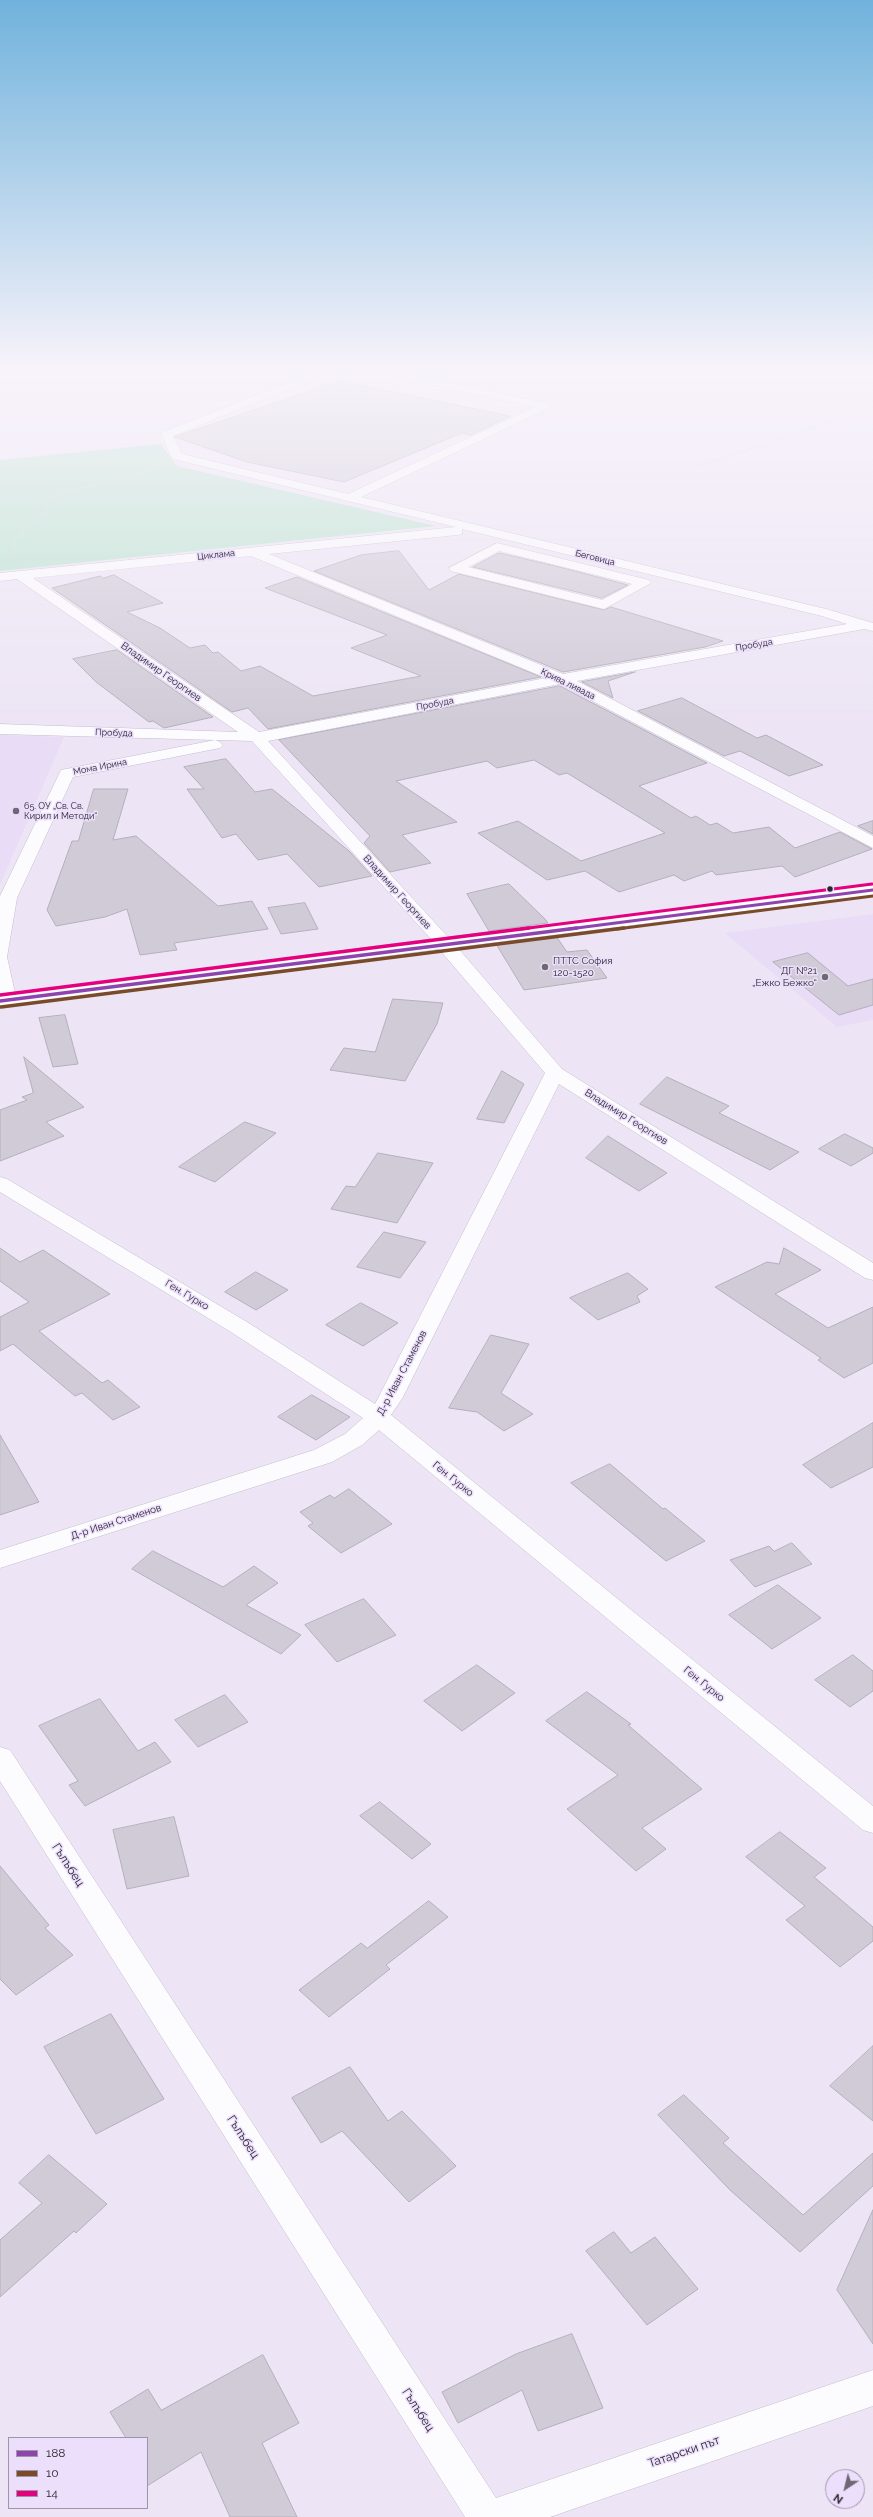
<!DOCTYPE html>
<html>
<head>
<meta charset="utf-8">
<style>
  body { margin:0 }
  #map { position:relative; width:873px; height:2517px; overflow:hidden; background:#ede5f5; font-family:Raleway,sans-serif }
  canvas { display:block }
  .legend { position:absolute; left:8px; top:2437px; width:140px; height:72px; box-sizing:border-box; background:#ecdffb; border:1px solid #9e95a9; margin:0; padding:5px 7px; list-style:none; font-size:12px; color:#29252f }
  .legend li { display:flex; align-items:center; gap:8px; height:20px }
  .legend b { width:20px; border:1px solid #9e95a9 }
  .north { position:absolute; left:825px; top:2469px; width:40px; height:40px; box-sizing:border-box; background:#ecdffb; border:1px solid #9e95a9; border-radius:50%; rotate:215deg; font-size:11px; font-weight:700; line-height:16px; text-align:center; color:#29252f }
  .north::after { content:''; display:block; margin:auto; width:14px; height:18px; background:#6e6874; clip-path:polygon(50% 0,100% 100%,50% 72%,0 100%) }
</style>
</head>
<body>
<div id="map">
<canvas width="873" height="2517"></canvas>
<ul class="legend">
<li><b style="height:5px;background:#8e44ad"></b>188</li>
<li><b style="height:5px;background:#7a4b2a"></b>10</li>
<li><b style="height:5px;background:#e5007d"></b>14</li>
</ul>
<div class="north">N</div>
</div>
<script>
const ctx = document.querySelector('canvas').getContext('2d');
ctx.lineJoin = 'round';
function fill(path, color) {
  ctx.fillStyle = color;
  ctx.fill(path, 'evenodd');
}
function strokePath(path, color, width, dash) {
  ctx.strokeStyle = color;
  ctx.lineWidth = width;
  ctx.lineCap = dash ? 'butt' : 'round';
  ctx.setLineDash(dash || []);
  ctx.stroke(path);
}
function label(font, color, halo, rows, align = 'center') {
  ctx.font = font + ' Raleway,sans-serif';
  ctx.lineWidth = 3;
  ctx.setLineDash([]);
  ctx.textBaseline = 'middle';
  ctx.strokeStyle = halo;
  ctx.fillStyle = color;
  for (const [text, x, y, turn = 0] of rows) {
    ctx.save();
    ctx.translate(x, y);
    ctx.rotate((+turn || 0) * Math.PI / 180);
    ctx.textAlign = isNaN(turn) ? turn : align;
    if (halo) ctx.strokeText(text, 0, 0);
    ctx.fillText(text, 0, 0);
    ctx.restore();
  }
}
fill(new Path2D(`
  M0,735L64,737L0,885Z
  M873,914V1020L837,1027L725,933Z`), '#e8dcf6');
fill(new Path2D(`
  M161,444L177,466L436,526L0,571V460Z`), '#b9e2ce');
const building = new Path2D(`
  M340,381L510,416L471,435L462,433L344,482L247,462L175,437Z
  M399,551L429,590L459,574L604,610L611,607L723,641L705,647L563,672L314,571L361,555Z
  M499,553L555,566L628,585L602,598L473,567Z
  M114,575L163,603L127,612L160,628L190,648L205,645L213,653L218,652L241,671L260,666L313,696L421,676L351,648L387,635L265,588L297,577L541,677L268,729L248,708L232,712L52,588L100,576L103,578Z
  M117,650L213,717L164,728L153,721L149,722L96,682L73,659Z
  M635,672L608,681L613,698L582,682Z
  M560,686L707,763L639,786L691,818L696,816L710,825L717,823L733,833L769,827L795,848L840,832L872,849L795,877L782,866L716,875L712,871L684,881L674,875L619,892L585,871L547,880L478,833L518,821L581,861L665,833L567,773L559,775L534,760L497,768L487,761L396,781L457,822L402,835L431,863L390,872L364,843L370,836L279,740Z
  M682,698L757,738L766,735L823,765L789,776L740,751L724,756L638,711Z
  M226,759L255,792L272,789L349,851L372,876L319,887L287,854L258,860L236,834L222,838L187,789H204L184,767Z
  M94,789H128L113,840L136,836L218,906L252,901L268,929L174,943L177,950L140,955L127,909L105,917L56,926L47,910L72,841H78Z
  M873,821V834L858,826Z
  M509,884L545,919L548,923L489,931L467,894Z
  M305,903L318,929L281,934L268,908Z
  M556,936L567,952L587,950L607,978L524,990L496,944Z
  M808,953L848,986L873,979V1005L839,1015L773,962Z
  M393,999L443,1003L437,1024L405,1081L330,1070L344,1048L375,1052Z
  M65,1015L78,1064L53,1067L39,1018Z
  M24,1057L84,1107L46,1122L64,1136L0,1161V1110L27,1100L22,1097L33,1093Z
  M502,1071L524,1084L504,1123L477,1119Z
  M667,1077L729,1106L719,1113L799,1152L770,1170L640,1104Z
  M245,1122L276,1133L215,1182L179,1167Z
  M845,1134L873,1148V1153L851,1166L819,1149Z
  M608,1136L667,1173L639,1191L586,1158Z
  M378,1153L433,1163L397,1223L331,1209L346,1186L355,1187Z
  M384,1232L426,1242L400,1278L357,1267Z
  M0,1248L20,1262L43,1250L110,1294L39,1331L102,1383L108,1380L140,1407L113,1420L82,1393L75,1396L13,1344L0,1351V1317L29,1302L0,1281Z
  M784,1248L821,1270L775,1294L828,1328L873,1307V1363L844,1378L818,1360L821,1358L715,1287L767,1262L779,1264Z
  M256,1272L288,1290L256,1310L225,1292Z
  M628,1273L648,1289L637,1296L640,1302L598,1320L570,1298Z
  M361,1303L398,1323L363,1346L326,1325Z
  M491,1335L529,1344L501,1393L533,1414L504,1431L477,1412L449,1408Z
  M312,1395L350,1417L316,1440L278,1417Z
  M873,1423V1467L831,1488L803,1465Z
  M0,1435L39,1502L0,1515Z
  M610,1464L663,1509L665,1508L705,1541L666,1561L571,1483Z
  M349,1489L392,1524L341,1553L308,1526L313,1523L300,1512L330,1495L334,1498Z
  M792,1543L812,1564L755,1587L730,1560L769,1546L774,1551Z
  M153,1551L223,1587L254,1566L278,1583L246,1605L301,1635L281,1654L132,1569Z
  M778,1585L821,1618L772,1649L729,1615Z
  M364,1599L396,1635L337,1662L305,1625Z
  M853,1655L873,1671V1691L850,1707L815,1680Z
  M477,1665L515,1693L462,1731L424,1701Z
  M587,1692L631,1724L628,1725L702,1789L642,1828L666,1849L636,1871L567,1809L618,1775L546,1721Z
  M225,1695L248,1722L198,1747L175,1720Z
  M100,1699L138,1751L155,1742L171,1762L85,1806L69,1785L78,1781L39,1726Z
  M380,1802L431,1844L412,1859L360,1816Z
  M174,1817L189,1876L127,1889L113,1830Z
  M780,1832L826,1868L814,1877L873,1927V1941L840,1967L786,1920L805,1906L746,1857Z
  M0,1866L49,1925L45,1928L73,1955L16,1995L0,1979Z
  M429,1901L448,1917L386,1965L390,1969L329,2017L299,1990L361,1943L367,1948Z
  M111,2014L164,2099L96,2134L44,2047Z
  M873,2046V2121L830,2086Z
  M350,2067L388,2121L402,2111L456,2166L409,2202L342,2131L321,2143L292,2098Z
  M684,2095L729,2138L723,2143L803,2215L873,2153V2186L800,2252L730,2190L658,2115Z
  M49,2155L107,2204L76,2233L74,2231L0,2297V2240L42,2203L19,2183Z
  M873,2210V2344L837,2290Z
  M614,2232L631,2253L655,2237L698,2289L647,2325L586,2251Z
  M572,2334L603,2408L538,2431L522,2390L458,2423L442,2392L516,2354Z
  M263,2355L299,2423L262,2443L297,2517H230L201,2452L147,2486V2438H126L110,2412L148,2389L161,2410Z`);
fill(building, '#d0cbd7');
strokePath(building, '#b4afbb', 1);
const minor = new Path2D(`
  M320,370H335L173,436L182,454L348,494L535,407L377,373L372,370H392L535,401L546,404L549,408L361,497L826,609L873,623V631L864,629L577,681L873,836V848L560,684L268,741L448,937L873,885V895L457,947L562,1069L873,1263V1280L865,1278L559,1084L403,1397L391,1415L873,1806V1833L863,1830L379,1430L362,1445L332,1462L0,1568V1550L314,1450L345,1434L363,1418L231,1332L0,1192V1177L7,1179L247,1322L375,1404L545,1073L439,949L0,1007V896L61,770L215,740L220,742L223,745L220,748L73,777L17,898L7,957L15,993L431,939L252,741L0,734V724L238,732L17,579L0,581V573L456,527L173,459L171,456L161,434L163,432ZM462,529L822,616L847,624L563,674L269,554L457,535L462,534ZM251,556L546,678L259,732L33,578Z
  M497,543L649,580L651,583L604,609L451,571L449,568ZM499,551L632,584L602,600L468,567Z
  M0,1747L10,1750L496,2498L873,2370V2406L550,2517H465L0,1781Z`);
strokePath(minor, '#c4becb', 1);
strokePath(new Path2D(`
  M692,468L800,433L873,404
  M16,555L14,541L49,510L46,503L56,493L123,479L158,466`), '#dbd9dd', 1.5, [1, 1]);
fill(minor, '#fcfbfe');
strokePath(new Path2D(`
  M569,929L873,890`), '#8e44ad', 3);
strokePath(new Path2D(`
  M0,1001L577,928`), '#8e44ad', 3.5);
strokePath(new Path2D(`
  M617,929L873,896`), '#7a4b2a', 3);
strokePath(new Path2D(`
  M1,1007L624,928`), '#7a4b2a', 3.5);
strokePath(new Path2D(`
  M521,929L872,884`), '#e5007d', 3);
strokePath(new Path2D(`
  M0,995L529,928`), '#e5007d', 3.5);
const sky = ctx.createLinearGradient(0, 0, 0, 722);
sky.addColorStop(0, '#70b2dc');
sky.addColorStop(0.51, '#f7f3fa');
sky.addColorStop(1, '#f7f3fa00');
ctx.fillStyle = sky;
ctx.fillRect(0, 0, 873, 722);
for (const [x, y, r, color] of [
  [16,811,4,"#6e6874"],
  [830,889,3.5,"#29252f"],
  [545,967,4,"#6e6874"],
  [825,977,4,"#6e6874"]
]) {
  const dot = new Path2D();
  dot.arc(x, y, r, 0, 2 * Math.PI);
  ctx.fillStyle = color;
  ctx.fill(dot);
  strokePath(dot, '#ecdffb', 1.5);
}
label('9px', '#29252f', '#ecdffb', [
  ["Циклама",216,555,-6],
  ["Беговица",595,558,14],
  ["Пробуда",754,645,-10],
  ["Крива ливада",568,684,26],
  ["Пробуда",435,704,-11],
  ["Пробуда",114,733,2],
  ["Мома Ирина",100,767,-11]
]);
label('9px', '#29252f', '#ecdffb', [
  ["65. ОУ „Св. Св.",24,806],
  ["Кирил и Методи“",24,816]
], 'left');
label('10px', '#29252f', '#ecdffb', [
  ["Владимир Георгиев",161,672,35],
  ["Владимир Георгиев",397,892,48],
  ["Владимир Георгиев",626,1117,32],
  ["Ген. Гурко",187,1295,31],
  ["Д-р Иван Стаменов",402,1373,-62],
  ["Ген. Гурко",453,1479,39],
  ["Д-р Иван Стаменов",116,1522,-18],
  ["Ген. Гурко",704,1684,39]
]);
label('10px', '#29252f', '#ecdffb', [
  ["ПТТС София",553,961],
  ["120-1520",553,973],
  ["ДГ №21",817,971,"right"],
  ["„Ежко Бежко“",817,983,"right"]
], 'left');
label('12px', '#29252f', '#ecdffb', [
  ["Гълъбец",68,1865,57],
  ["Гълъбец",243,2137,57],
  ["Гълъбец",418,2410,57],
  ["Татарски път",684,2452,-19]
]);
</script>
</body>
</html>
